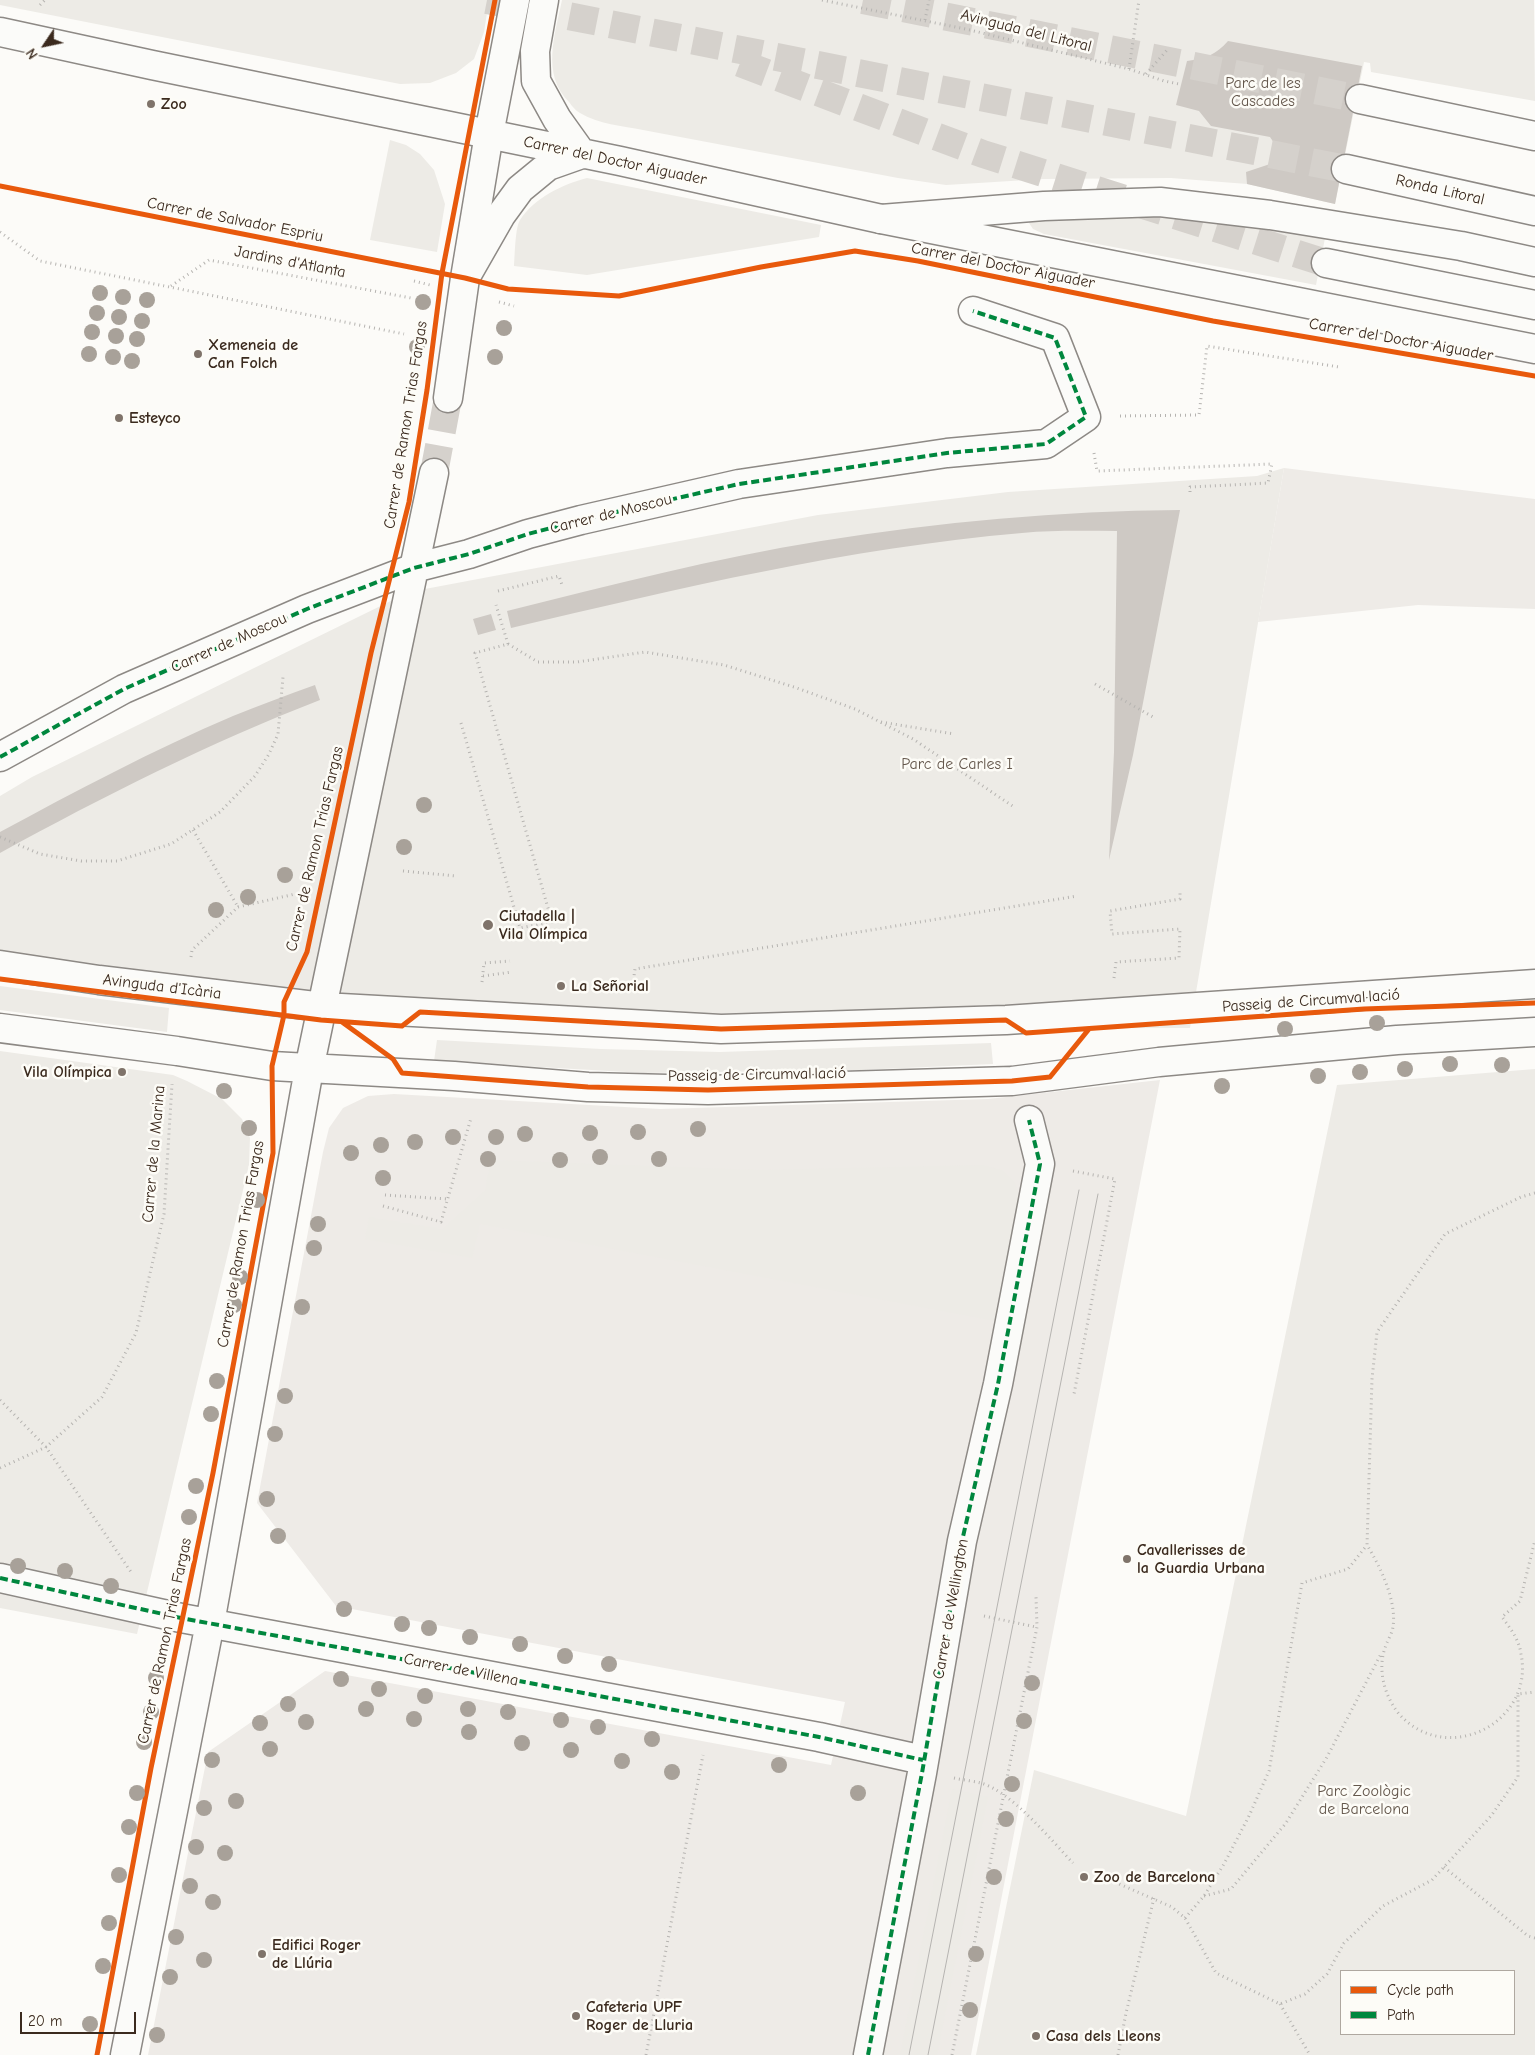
<!DOCTYPE html>
<html>
<head>
<meta charset="utf-8">
<style>
	body { margin:0 }
	#map { position:relative; width:1535px; height:2055px; overflow:hidden; background:#fcfbf8; font-family:"Comic Neue",sans-serif }
	canvas { display:block }
	.legend { position:absolute; left:1340px; top:1970px; width:175px; height:65px; box-sizing:border-box; background:#fdfcf7; border:1px solid #afa8a0; margin:0; padding:6px 9px; list-style:none; font-size:15px; color:#3b2a1e }
	.legend li { display:flex; align-items:center; gap:10px; height:25px }
	.legend b { width:25px; border:1px solid #afa8a0 }
	.north { position:absolute; left:20px; top:20px; width:50px; height:50px; -webkit-text-stroke:4px #fdfcf7; paint-order:stroke; rotate:236deg; font-size:14px; font-weight:700; line-height:20px; text-align:center; color:#3b2a1e }
	.north::after { content:''; display:block; margin:auto; width:18px; height:22px; background:#3b2a1e; clip-path:polygon(50% 0,100% 100%,50% 72%,0 100%) }
	.scale { position:absolute; left:20px; top:2012px; width:116px; height:22px; box-sizing:border-box; border:2px solid #3b2a1e; border-top:0; padding-left:6px; font-size:15px; line-height:18px; white-space:nowrap; color:#3b2a1e; -webkit-text-stroke:4px #fdfcf7; paint-order:stroke }
</style>
</head>
<body>
<div id="map">
<canvas width="1535" height="2055"></canvas>
<ul class="legend">
<li><b style="height:6px;background:#e8590c"></b>Cycle path</li>
<li><b style="height:6px;background:#00873e"></b>Path</li>
</ul>
<div class="north">N</div>
<div class="scale">20 m</div>
</div>
<script>
const ctx = document.querySelector('canvas').getContext('2d');
ctx.lineJoin = 'round';
function fill(path, color) { ctx.fillStyle = color; ctx.fill(path, 'evenodd'); }
function trace(path, color, width, dash) { ctx.strokeStyle = color; ctx.lineWidth = width; ctx.lineCap = dash ? 'butt' : 'round'; ctx.setLineDash(dash || []); ctx.stroke(path); }
function drawText(font, color, halo, rows, align = 'center') {
  ctx.font = font + ' "Comic Neue",sans-serif'; ctx.lineWidth = 5; ctx.setLineDash([]); ctx.textBaseline = 'middle'; ctx.strokeStyle = halo; ctx.fillStyle = color; for (const [text, x, y, turn = 0] of rows) {
    ctx.save(); ctx.translate(x, y); ctx.rotate((+turn || 0) * Math.PI / 180); ctx.textAlign = isNaN(turn) ? turn : align; if (halo) ctx.strokeText(text, 0, 0); ctx.fillText(text, 0, 0); ctx.restore();
  }
}
const built = new Path2D(`
	M 1284,468 L 1535,499 L 1535,609 L 1418,605 L 1258,622 Z
	M 1160,1080 L 971,2055 L 148,2055 L 208,1752 L 325,1671 L 831,1765 L 845,1702 L 336,1606 L 257,1503 L 323,1152 L 329,1128 L 343,1108 L 368,1096 L 394,1094 L 660,1109 L 988,1099 Z`);
const green = new Path2D(`
	M 0,0 L 489,0 L 484,32 L 474,59 L 456,73 L 430,83 L 400,84 L 0,5 Z
	M 562,0 L 1534,0 L 1535,101 L 1371,72 L 1370,63 L 1364,62 L 1335,204 L 1247,184 L 1171,178 L 1043,179 L 946,185 L 898,178 L 643,130 C 623,126 598,124 580,113 C 576,111 572,106 569,102 C 541,74 555,35 562,0 Z
	M 390,140 L 406,145 L 420,154 L 434,170 L 445,204 L 437,252 L 370,240 Z
	M 587,178 L 821,225 L 819,237 L 587,275 L 514,266 C 515,255 515,228 520,220 C 534,198 563,184 587,178 Z
	M 1103,213 L 1198,216 L 1249,223 L 1325,238 L 1316,285 L 1044,234 L 1033,229 L 1029,223 L 1034,217 Z
	M 1284,468 L 1190,1028 L 721,1029 L 0,965 L 0,796 L 32,777 L 409,592 L 818,515 L 1008,492 L 1257,476 Z
	M 0,986 L 169,1008 L 167,1032 L 0,1010 Z
	M 437,1040 L 601,1049 L 720,1052 L 991,1043 L 993,1064 L 860,1070 L 644,1073 L 434,1061 Z
	M 0,1051 L 173,1075 L 187,1081 L 222,1099 L 242,1119 L 250,1138 L 249,1165 L 137,1634 L 0,1608 Z
	M 1535,1069 L 1535,2055 L 976,2055 L 1034,1770 L 1186,1816 L 1337,1085 ZM 1514,1971 L 1514,2034 L 1341,2034 L 1341,1971 Z
	M 491,1160 L 760,1170 L 983,1165 L 1002,1170 L 1015,1183 L 1020,1204 L 995,1321 L 480,1224 L 472,1258 L 365,1239 L 369,1217 L 443,1229 L 485,1191 Z
	M 952,1789 L 988,1797 L 937,2055 L 900,2055 Z`);
const water = new Path2D(`
	M 1228,41 L 1362,66 L 1335,204 L 1247,184 L 1246,172 L 1285,159 L 1270,137 L 1211,126 L 1199,111 L 1176,105 L 1187,61 C 1205,59 1217,54 1228,41 Z
	M 1180,510 L 1133,755 L 1109,860 L 1114,752 L 1117,531 C 1086,531 1053,530 1022,533 C 848,548 681,588 511,628 L 507,611 C 611,585 715,558 821,541 C 940,522 1059,511 1180,510 Z
	M 491,614 L 496,630 L 478,635 L 473,619 Z
	M 315,685 L 320,700 C 209,743 104,796 0,853 L 0,832 C 76,791 153,750 233,716 C 260,705 287,695 315,685 Z`);
const minorTunnel = new Path2D(`
	M 434,473 L 448,398`);
const highwayTunnel = new Path2D(`
	M 487,0 L 1346,169
	M 863,0 L 1360,99
	M 740,63 L 983,154 L 1326,263`);
const path = new Path2D(`
	M 822,0 L 970,30 L 1129,69 L 1164,81 L 1179,84
	M 40,5 L 45,0
	M 925,20 L 929,0
	M 1129,69 L 1139,0
	M 1146,74 L 1167,50
	M 0,232 L 40,261 L 404,334
	M 414,281 L 430,285
	M 171,286 L 209,260 L 411,298
	M 499,302 L 514,306
	M 1120,416 L 1199,415 L 1207,346 L 1339,367
	M 1094,453 L 1097,471 L 1272,464 L 1268,483 L 1190,487 L 1190,495
	M 498,591 L 559,576 L 562,585
	M 508,644 L 538,662 L 577,662 L 645,652 L 724,665 L 794,687 L 855,709 L 913,739 L 1014,807
	M 881,722 L 954,734
	M 461,723 L 520,928 L 552,922 L 475,653 L 508,644 L 496,605
	M 193,830 L 238,907
	M 0,837 L 40,854 L 81,861 L 117,861 L 171,844 L 220,812 L 255,776 L 269,754 L 278,734 L 283,677
	M 403,871 L 456,876
	M 191,957 L 192,950 L 238,907 L 304,892
	M 483,976 L 512,972
	M 1114,978 L 1116,962 L 1179,958 L 1180,929 L 1112,934 L 1110,911 L 1180,899 L 1180,890
	M 482,982 L 484,963 L 510,961
	M 632,990 L 635,969 L 1077,896
	M 1073,1171 L 1115,1179 L 1074,1394
	M 1535,1193 L 1521,1197 L 1445,1234 L 1377,1332 L 1372,1379 L 1367,1545 C 1380,1566 1397,1601 1393,1627 C 1392,1634 1387,1641 1385,1648 C 1377,1670 1385,1698 1400,1715 C 1448,1767 1535,1722 1521,1654 C 1519,1639 1510,1628 1502,1617 L 1520,1601 L 1535,1540
	M 385,1195 L 447,1199
	M 383,1206 L 441,1222 L 471,1118
	M 0,1400 L 46,1447 L 131,1572
	M 0,1468 L 46,1447 L 102,1397 L 136,1333 L 164,1214 L 172,1084
	M 984,1616 L 1036,1627
	M 954,1778 C 963,1780 973,1781 981,1783 C 1012,1792 1051,1840 1073,1863
	M 1444,1867 L 1528,1936 L 1535,1938
	M 1101,1876 L 1172,1907 L 1185,1918 L 1216,1973 L 1280,2004 L 1305,1994 L 1327,1974 L 1344,1943 L 1383,1906 L 1432,1880 L 1491,1816 L 1518,1777 L 1518,1694 L 1535,1692
	M 1204,1896 L 1231,1889 L 1286,1823 L 1327,1757 L 1382,1652
	M 1185,1918 L 1204,1896 L 1224,1864 L 1249,1816 L 1269,1771 L 1302,1583 L 1348,1569 L 1367,1545
	M 1280,2004 L 1310,2055
	M 646,2055 L 703,1755
	M 952,2055 L 1037,1627 L 1036,1597
	M 1118,2055 L 1126,2013 L 1154,1898`);
const minor = new Path2D(`
	M 448,398 L 465,278 L 489,134
	M 0,757 L 124,689 L 307,609 L 414,568 L 469,554 L 528,534 L 581,520 L 739,484 L 947,453 L 1046,444 L 1086,417 L 1055,338 L 973,311
	M 0,965 L 99,980 L 323,1007 L 721,1029 L 1006,1020 L 1535,984
	M 0,1028 L 177,1051 L 272,1066 L 454,1076 L 588,1087 L 708,1090 L 1012,1081 L 1159,1062 L 1397,1040 L 1535,1032
	M 0,1578 L 181,1618 L 819,1737 L 923,1760
	M 125,2055 L 210,1623 L 309,1069 L 434,473
	M 868,2055 L 922,1773 L 962,1541 L 998,1384 L 1040,1164 L 1029,1120`);
const major = new Path2D(`
	M 544,0 L 535,51 L 536,81 L 557,119 L 582,154
	M 0,32 L 152,65 L 620,161 L 881,219 L 1535,349
	M 489,134 L 515,0
	M 465,278 L 501,215 L 520,189 L 548,166 L 582,154`);
const highway = new Path2D(`
	M 1360,99 L 1535,136
	M 1346,169 L 1535,211
	M 881,219 L 1044,206 L 1160,202 L 1270,215 L 1461,246 L 1535,262
	M 1326,263 L 1535,305`);
const tram = new Path2D(`
	M 909,2055 L 1079,1190
	M 928,2055 L 1098,1194`);
const pathBridge = new Path2D(`
	M 1095,684 L 1153,717`);
const quiet = new Path2D(`
	M 0,757 L 124,689 L 307,609 L 414,568 L 469,554 L 528,534 L 581,520 L 739,484 L 947,453 L 1046,444 L 1086,417 L 1055,338 L 973,311
	M 0,1578 L 181,1618 L 819,1737 L 923,1760
	M 868,2055 L 922,1773 L 962,1541 L 998,1384 L 1040,1164 L 1029,1120`);
const cycleway = new Path2D(`
	M 0,186 L 465,278 L 508,289 L 619,296 L 761,267 L 855,251 L 918,261 L 1213,321 L 1535,376
	M 0,979 L 321,1020 L 402,1026 L 420,1012 L 721,1029 L 1006,1020 L 1026,1033 L 1364,1009 L 1535,1003
	M 342,1022 L 393,1059 L 402,1073 L 588,1087 L 708,1090 L 1012,1081 L 1050,1077 L 1089,1029
	M 97,2055 L 151,1768 L 213,1473 L 273,1153 L 272,1066 L 284,1015 L 284,1002 L 307,952 L 371,653 L 409,502 L 427,390 L 442,273 L 495,0`);
const trees = [
	[100,293],
	[123,297],
	[147,300],
	[423,302],
	[97,313],
	[119,317],
	[142,321],
	[504,328],
	[92,332],
	[116,336],
	[137,339],
	[417,347],
	[89,354],
	[113,357],
	[495,357],
	[132,361],
	[424,805],
	[404,847],
	[285,875],
	[248,897],
	[216,910],
	[1377,1023],
	[1285,1029],
	[1450,1064],
	[1502,1065],
	[1405,1069],
	[1360,1072],
	[1318,1076],
	[1222,1086],
	[224,1091],
	[249,1128],
	[698,1129],
	[638,1132],
	[590,1133],
	[525,1134],
	[453,1137],
	[496,1137],
	[415,1142],
	[381,1145],
	[351,1153],
	[600,1157],
	[488,1159],
	[659,1159],
	[560,1160],
	[383,1178],
	[257,1200],
	[318,1224],
	[314,1248],
	[240,1277],
	[234,1305],
	[302,1307],
	[217,1381],
	[285,1396],
	[211,1414],
	[275,1434],
	[196,1486],
	[267,1499],
	[189,1517],
	[278,1536],
	[18,1566],
	[65,1571],
	[111,1586],
	[344,1609],
	[402,1624],
	[429,1628],
	[470,1637],
	[520,1644],
	[565,1656],
	[609,1664],
	[156,1678],
	[341,1679],
	[1032,1683],
	[379,1689],
	[425,1696],
	[288,1704],
	[366,1709],
	[468,1709],
	[151,1712],
	[508,1712],
	[414,1719],
	[561,1720],
	[1024,1721],
	[306,1722],
	[260,1723],
	[598,1727],
	[469,1732],
	[652,1739],
	[144,1742],
	[522,1743],
	[270,1749],
	[571,1750],
	[212,1760],
	[622,1761],
	[779,1765],
	[672,1772],
	[1012,1784],
	[137,1793],
	[858,1793],
	[236,1801],
	[204,1808],
	[1006,1819],
	[129,1827],
	[196,1847],
	[225,1853],
	[119,1875],
	[994,1877],
	[190,1886],
	[213,1902],
	[109,1923],
	[176,1937],
	[976,1954],
	[204,1960],
	[103,1966],
	[170,1977],
	[970,2010],
	[90,2024],
	[157,2035]
];
const markers = [
	[151,104,5,"#7f736a"],
	[198,354,5,"#7f736a"],
	[119,418,5,"#7f736a"],
	[488,925,6,"#7f736a"],
	[561,986,5,"#7f736a"],
	[122,1072,5,"#7f736a"],
	[1127,1559,5,"#7f736a"],
	[1084,1877,5,"#7f736a"],
	[262,1954,5,"#7f736a"],
	[576,2016,5,"#7f736a"],
	[1036,2036,5,"#7f736a"]
];
const streetNames = [
	["Avinguda del Litoral",1026,31,14],
	["Carrer del Doctor Aiguader",615,161,12],
	["Ronda Litoral",1440,190,13],
	["Carrer de Salvador Espriu",235,220,11],
	["Jardins d'Atlanta",290,262,11],
	["Carrer del Doctor Aiguader",1003,266,11],
	["Carrer del Doctor Aiguader",1401,340,10],
	["Carrer de Ramon Trias Fargas",406,425,-81],
	["Carrer de Moscou",611,514,-14],
	["Carrer de Moscou",229,643,-24],
	["Carrer de Ramon Trias Fargas",315,849,-77],
	["Avinguda d'Icària",162,987,7],
	["Passeig de Circumval·lació",1311,1001,-4],
	["Passeig de Circumval·lació",757,1075,-1],
	["Carrer de la Marina",154,1154,-85],
	["Carrer de Ramon Trias Fargas",241,1244,-80],
	["Carrer de Wellington",951,1609,-80],
	["Carrer de Ramon Trias Fargas",165,1641,-78],
	["Carrer de Villena",461,1670,11]
];
const parkNames = [
	["Parc de les",1263,83],
	["Cascades",1263,101],
	["Parc de Carles I",957,764],
	["Parc Zoològic",1364,1791],
	["de Barcelona",1364,1809]
];
const poiNames = [
	["Zoo",161,104],
	["Xemeneia de",208,345],
	["Can Folch",208,363],
	["Esteyco",129,418],
	["Ciutadella |",499,916],
	["Vila Olímpica",499,934],
	["La Señorial",571,986],
	["Vila Olímpica",112,1072,"right"],
	["Cavallerisses de",1137,1550],
	["la Guardia Urbana",1137,1568],
	["Zoo de Barcelona",1094,1877],
	["Edifici Roger",272,1945],
	["de Llúria",272,1963],
	["Cafeteria UPF",586,2007],
	["Roger de Lluria",586,2025],
	["Casa dels Lleons",1046,2036]
];
fill(built, '#eeebe7');
fill(green, '#edebe6');
fill(water, '#cec9c4');
trace(minorTunnel, '#d5d1cc', 28, [28, 14]);
trace(highwayTunnel, '#d5d1cc', 28, [28, 14]);
trace(minor, '#8d8985', 31);
trace(major, '#8d8985', 31);
trace(highway, '#8d8985', 31);
trace(path, '#b6b4b1', 3, [1, 4]);
trace(minor, '#fbfbf9', 28);
trace(major, '#fbfbf9', 28);
trace(highway, '#fbfbf9', 28);
trace(tram, '#b6b4b1', 1);
trace(pathBridge, '#b6b4b1', 3, [1, 4]);
trace(quiet, '#00873e', 4, [8, 4]);
trace(cycleway, '#e8590c', 5);
ctx.fillStyle = '#a8a199';
for (const [x, y] of trees) { ctx.beginPath(); ctx.arc(x, y, 8, 0, 2 * Math.PI); ctx.fill(); }
for (const [x, y, r, color] of markers) { const dot = new Path2D(); dot.arc(x, y, r, 0, 2 * Math.PI); ctx.fillStyle = color; ctx.fill(dot); trace(dot, '#fdfcf7', 2); }
drawText('16px', '#3b2a1e', '#fdfcf7', streetNames);
drawText('16px', '#64574c', '#fdfcf7', parkNames);
drawText('bold 16px', '#3b2a1e', '#fdfcf7', poiNames, 'left');
</script>
</body>
</html>
